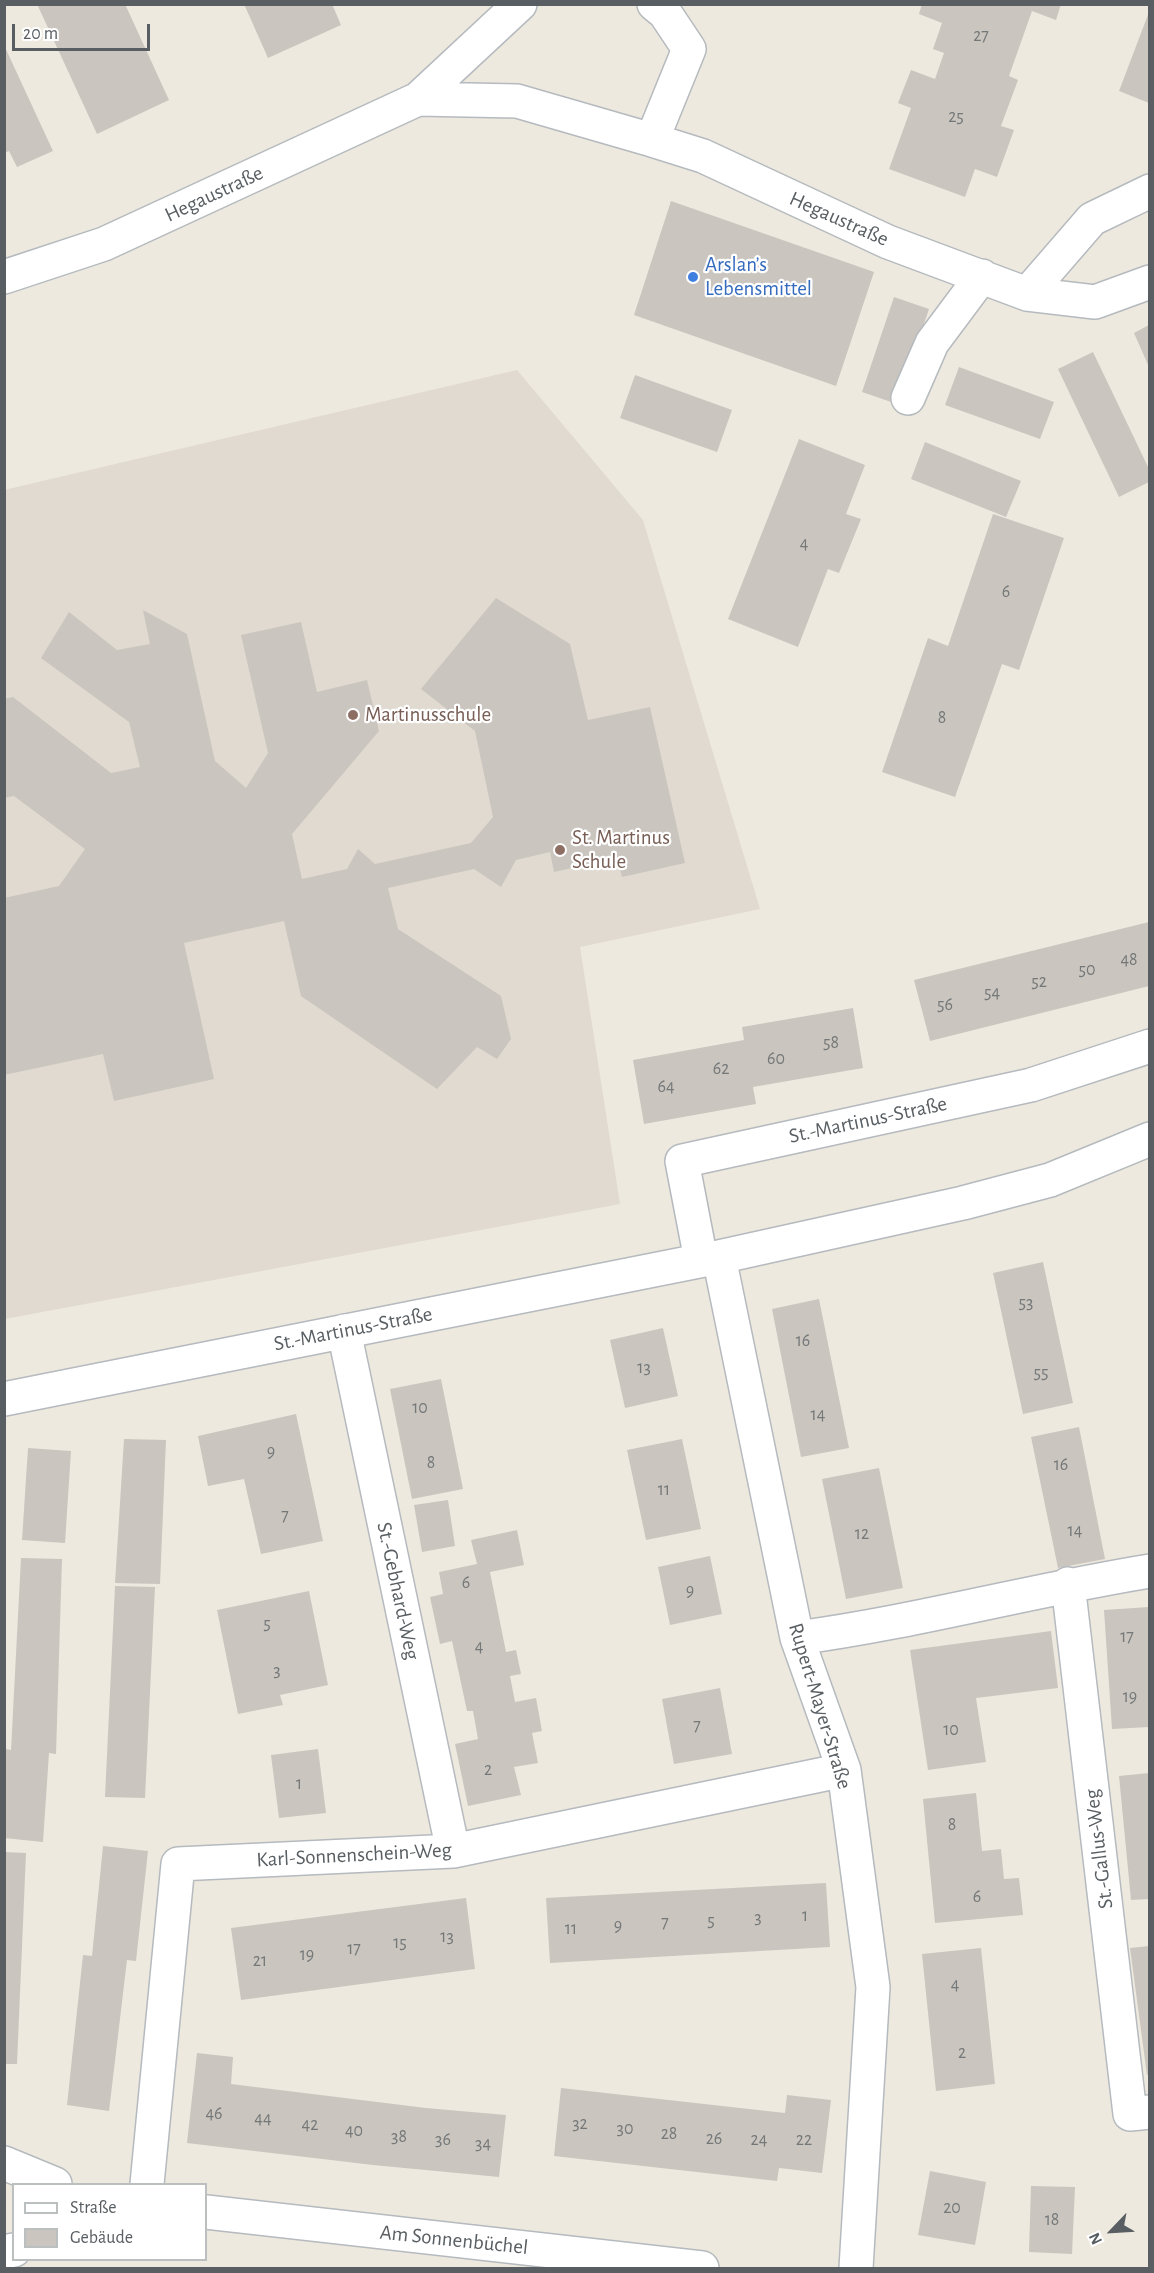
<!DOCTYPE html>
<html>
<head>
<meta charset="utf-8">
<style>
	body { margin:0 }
	#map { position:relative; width:1154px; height:2273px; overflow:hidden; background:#eee9df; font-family:"Alegreya Sans",sans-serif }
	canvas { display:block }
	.frame { position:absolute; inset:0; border:6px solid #585e62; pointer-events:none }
	.legend { position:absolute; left:12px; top:2183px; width:195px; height:78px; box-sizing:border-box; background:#fff; border:2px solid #bcbfc0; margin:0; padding:8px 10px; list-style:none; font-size:18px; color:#585e62 }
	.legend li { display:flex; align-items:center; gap:12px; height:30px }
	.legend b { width:30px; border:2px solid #bcbfc0 }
	.north { position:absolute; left:1082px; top:2201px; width:60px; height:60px; -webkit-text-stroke:4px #fff; paint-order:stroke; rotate:245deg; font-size:16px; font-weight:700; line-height:24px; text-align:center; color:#585e62 }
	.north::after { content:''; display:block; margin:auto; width:21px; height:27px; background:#585e62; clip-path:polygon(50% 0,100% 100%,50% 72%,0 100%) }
	.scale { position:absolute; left:12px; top:24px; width:138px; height:27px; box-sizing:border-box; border:3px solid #585e62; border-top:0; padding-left:8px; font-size:18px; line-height:21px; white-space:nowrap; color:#585e62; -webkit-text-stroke:4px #fff; paint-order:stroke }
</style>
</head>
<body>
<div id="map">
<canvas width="1154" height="2273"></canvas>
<div class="frame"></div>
<ul class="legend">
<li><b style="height:8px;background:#fff"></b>Straße</li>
<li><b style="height:16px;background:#cac5be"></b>Gebäude</li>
</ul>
<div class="north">N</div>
<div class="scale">20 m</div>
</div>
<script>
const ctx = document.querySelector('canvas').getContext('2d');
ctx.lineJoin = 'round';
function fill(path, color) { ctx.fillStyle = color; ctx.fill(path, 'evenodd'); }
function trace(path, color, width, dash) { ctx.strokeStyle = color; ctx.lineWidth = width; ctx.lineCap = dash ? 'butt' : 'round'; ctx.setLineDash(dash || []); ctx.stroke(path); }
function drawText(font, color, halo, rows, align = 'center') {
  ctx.font = font + ' "Alegreya Sans",sans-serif'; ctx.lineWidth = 4.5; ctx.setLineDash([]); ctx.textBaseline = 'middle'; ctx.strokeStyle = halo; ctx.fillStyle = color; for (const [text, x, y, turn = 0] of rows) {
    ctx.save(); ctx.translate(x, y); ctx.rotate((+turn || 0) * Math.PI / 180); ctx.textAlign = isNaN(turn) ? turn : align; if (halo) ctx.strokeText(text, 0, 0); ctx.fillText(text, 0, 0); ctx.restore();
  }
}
const education = new Path2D(`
	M 517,370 L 643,520 L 760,909 L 580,947 L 620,1204 L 5,1319 L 4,490 Z`);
const building = new Path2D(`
	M 37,4 L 125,4 L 169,100 L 97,134 Z
	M 244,4 L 332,4 L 341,25 L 268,58 Z
	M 922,4 L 1061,4 L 1056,20 L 1032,11 L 1009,76 L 1018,80 L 1001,126 L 1014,130 L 997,177 L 975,169 L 965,197 L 889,169 L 911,108 L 898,103 L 911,70 L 935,79 L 944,53 L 933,49 L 942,23 L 919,14 Z
	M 1149,12 L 1149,103 L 1119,91 Z
	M 4,45 L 53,151 L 17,167 L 9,151 L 4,153 Z
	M 671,201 L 874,272 L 836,386 L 634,315 Z
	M 894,297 L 929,309 L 897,404 L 862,392 Z
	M 1149,325 L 1149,367 L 1134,333 Z
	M 1093,352 L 1149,469 L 1149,482 L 1119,497 L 1058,369 Z
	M 959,367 L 1054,402 L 1040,439 L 945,405 Z
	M 635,375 L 732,410 L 717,452 L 620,418 Z
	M 799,439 L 865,465 L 846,514 L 861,519 L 839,573 L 828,569 L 798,647 L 728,619 Z
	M 925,442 L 1021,481 L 1006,517 L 911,479 Z
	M 993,514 L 1064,538 L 1019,670 L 1002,664 L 955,797 L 882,772 L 928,638 L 948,646 Z
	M 496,598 L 570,644 L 588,720 L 650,707 L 685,863 L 622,877 L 617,858 L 554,872 L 550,852 L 516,860 L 501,887 L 474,869 L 388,888 L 398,929 L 501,996 L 511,1039 L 497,1059 L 477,1047 L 437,1089 L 301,996 L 284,921 L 184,943 L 214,1079 L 114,1101 L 103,1054 L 4,1075 L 4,898 L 59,886 L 85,849 L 14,796 L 4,798 L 4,699 L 13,697 L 111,773 L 140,767 L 129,722 L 41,658 L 69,612 L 117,650 L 150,644 L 143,610 L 187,634 L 215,761 L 246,788 L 268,753 L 241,635 L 301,622 L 317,692 L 367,680 L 379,731 L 292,834 L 302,879 L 347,869 L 358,849 L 375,864 L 471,843 L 493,817 L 475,731 L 421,689 Z
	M 1149,922 L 1149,986 L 930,1041 L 914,980 Z
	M 853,1008 L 863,1068 L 753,1087 L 756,1104 L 644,1124 L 633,1060 L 744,1040 L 742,1027 Z
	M 1043,1262 L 1073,1403 L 1023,1414 L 993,1273 Z
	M 819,1299 L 849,1448 L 801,1457 L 772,1309 Z
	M 663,1328 L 678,1396 L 625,1408 L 610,1340 Z
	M 441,1379 L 463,1489 L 412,1499 L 390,1389 Z
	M 296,1414 L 323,1541 L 261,1554 L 244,1479 L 208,1486 L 198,1436 Z
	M 1079,1427 L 1105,1559 L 1058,1568 L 1031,1437 Z
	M 124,1439 L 166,1440 L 160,1584 L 115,1583 Z
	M 682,1439 L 701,1529 L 646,1540 L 627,1450 Z
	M 28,1448 L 71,1451 L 65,1543 L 22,1540 Z
	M 879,1468 L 903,1588 L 846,1599 L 822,1479 Z
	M 448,1500 L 455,1546 L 422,1552 L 414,1505 Z
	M 517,1530 L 524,1565 L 490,1572 L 506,1652 L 516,1650 L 521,1674 L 510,1676 L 515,1702 L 536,1698 L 542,1731 L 532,1733 L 538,1763 L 514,1767 L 521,1795 L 468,1806 L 455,1744 L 478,1739 L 473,1711 L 467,1711 L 452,1641 L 440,1644 L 430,1597 L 443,1594 L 439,1572 L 477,1564 L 471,1540 Z
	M 710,1556 L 722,1614 L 670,1625 L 658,1567 Z
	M 21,1558 L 62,1559 L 56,1754 L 49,1753 L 43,1842 L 4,1838 L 6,1749 L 11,1750 Z
	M 115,1586 L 155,1587 L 145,1798 L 105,1797 Z
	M 309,1591 L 328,1685 L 280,1695 L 283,1705 L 238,1714 L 217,1610 Z
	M 1149,1607 L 1149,1727 L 1112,1729 L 1104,1610 Z
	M 1051,1631 L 1058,1688 L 976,1698 L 986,1762 L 928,1770 L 910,1650 Z
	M 720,1688 L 732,1754 L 674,1764 L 662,1699 Z
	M 318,1749 L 326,1813 L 279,1818 L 271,1755 Z
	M 1149,1773 L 1149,1899 L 1131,1900 L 1119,1776 Z
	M 976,1793 L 982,1851 L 1001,1849 L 1004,1879 L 1019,1878 L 1023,1915 L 935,1923 L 923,1799 Z
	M 103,1846 L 148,1851 L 136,1961 L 127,1960 L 109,2111 L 67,2105 L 83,1955 L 92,1956 Z
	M 4,1852 L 26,1853 L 17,2064 L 4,2064 Z
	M 826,1883 L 830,1947 L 550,1963 L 546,1898 Z
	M 466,1898 L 475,1969 L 241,2000 L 231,1928 Z
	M 1149,1946 L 1149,2074 L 1147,2075 L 1130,1948 Z
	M 981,1948 L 995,2084 L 936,2091 L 922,1954 Z
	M 197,2053 L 233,2057 L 231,2084 L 426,2108 L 506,2115 L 499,2177 L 373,2165 L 187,2143 Z
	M 561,2088 L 785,2113 L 787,2095 L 831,2100 L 822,2173 L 779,2168 L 777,2181 L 554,2156 Z
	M 930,2171 L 986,2182 L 975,2245 L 918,2235 Z
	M 1031,2186 L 1075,2187 L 1072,2254 L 1029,2252 Z`);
const minor = new Path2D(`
	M 418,99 L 517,101 L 652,140 L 703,156 L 888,242 L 1027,294 L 1095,302 L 1150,282
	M 652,140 L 689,49 L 665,13 L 654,4
	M 4,277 L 104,244 L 418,99 L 520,4
	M 1027,294 L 1092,219 L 1150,191
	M 908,398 L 932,343 L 982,276
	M 719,1257 L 797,1638 L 844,1770 L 873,1987 L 856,2268
	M 701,1260 L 682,1161 L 1031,1085 L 1150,1046
	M 344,1331 L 453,1851
	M 4,1399 L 719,1257 L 963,1203 L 1050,1180 L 1150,1139
	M 1068,1584 L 1130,2114 L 1150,2112
	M 797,1638 C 916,1622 1032,1590 1150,1571
	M 4,2163 L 55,2184
	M 147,2184 L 178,1864 L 453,1851 L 844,1770
	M 206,2212 L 702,2268
	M 4,2252 L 14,2250`);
const markers = [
	[693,277,6,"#3f7fe0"],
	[353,715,6,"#8d6e63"],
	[560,850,6,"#8d6e63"]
];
const numberNames = [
	["27",981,36],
	["25",956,117],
	["4",804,544],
	["6",1006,592],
	["8",942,718],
	["48",1129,960],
	["50",1087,970],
	["52",1039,982],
	["54",992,993],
	["56",945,1005],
	["58",831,1043],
	["60",776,1059],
	["62",721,1069],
	["64",666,1087],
	["53",1026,1303],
	["16",803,1341],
	["13",644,1368],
	["55",1041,1373],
	["10",420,1408],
	["14",818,1415],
	["9",271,1452],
	["8",431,1463],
	["16",1061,1465],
	["11",664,1490],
	["7",285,1516],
	["14",1075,1531],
	["12",862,1534],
	["6",466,1583],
	["9",690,1591],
	["5",267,1624],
	["17",1127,1637],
	["4",479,1647],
	["3",277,1671],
	["19",1130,1697],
	["7",697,1726],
	["10",951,1730],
	["2",488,1770],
	["1",299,1784],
	["8",952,1825],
	["6",977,1897],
	["1",805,1916],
	["3",758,1918],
	["5",711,1921],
	["7",665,1923],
	["9",618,1926],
	["11",571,1929],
	["13",447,1937],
	["15",400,1943],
	["17",354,1949],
	["19",307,1955],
	["21",260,1961],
	["4",955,1985],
	["2",962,2053],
	["46",214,2114],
	["44",263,2119],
	["32",580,2124],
	["42",310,2125],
	["30",625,2129],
	["40",354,2131],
	["28",669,2134],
	["38",399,2137],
	["26",714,2139],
	["36",443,2140],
	["24",759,2140],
	["22",804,2140],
	["34",483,2144],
	["20",952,2208],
	["18",1052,2220]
];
const streetNames = [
	["Hegaustraße",214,194,-25],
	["Hegaustraße",839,219,24],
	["St.-Martinus-Straße",868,1120,-12],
	["St.-Martinus-Straße",353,1329,-11],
	["St.-Gebhard-Weg",398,1591,78],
	["Rupert-Mayer-Straße",820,1706,73],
	["St.-Gallus-Weg",1099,1849,-97],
	["Karl-Sonnenschein-Weg",354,1855,-3],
	["Am Sonnenbüchel",454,2240,6]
];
const shopNames = [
	["Arslan’s",705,265],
	["Lebensmittel",705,289]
];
const educationNames = [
	["Martinusschule",365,715],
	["St. Martinus",572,838],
	["Schule",572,862]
];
fill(education, '#e0dad0');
fill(building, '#cac5be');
trace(minor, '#b5babe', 36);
trace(minor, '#fff', 33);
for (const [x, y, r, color] of markers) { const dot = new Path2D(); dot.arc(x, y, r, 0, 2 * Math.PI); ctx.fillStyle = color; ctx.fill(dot); trace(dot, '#fff', 2); }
drawText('18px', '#747879', null, numberNames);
drawText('21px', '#585e62', '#fff', streetNames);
drawText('21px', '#366cbe', '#fff', shopNames, 'left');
drawText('21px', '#785e54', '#fff', educationNames, 'left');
</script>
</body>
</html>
